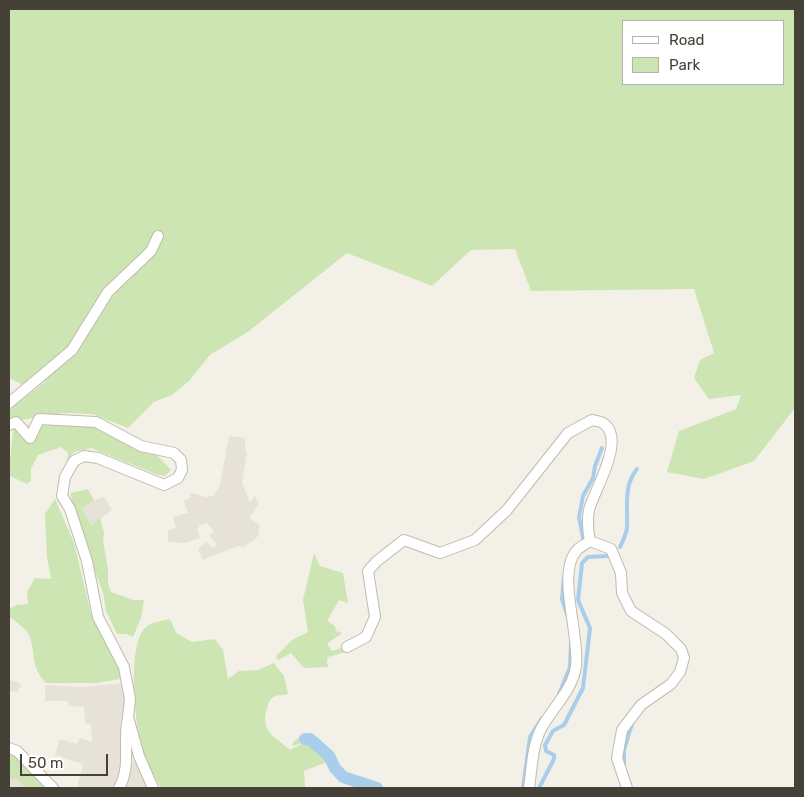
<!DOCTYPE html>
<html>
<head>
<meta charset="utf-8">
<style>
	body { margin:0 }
	#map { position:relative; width:804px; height:797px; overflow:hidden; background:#f3f0e8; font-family:Rubik,sans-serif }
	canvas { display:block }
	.frame { position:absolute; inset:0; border:10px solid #464137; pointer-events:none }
	.legend { position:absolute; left:622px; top:20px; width:162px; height:65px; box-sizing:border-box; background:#fff; border:1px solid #b5b3af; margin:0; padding:6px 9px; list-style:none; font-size:15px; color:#464137 }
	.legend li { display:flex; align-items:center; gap:10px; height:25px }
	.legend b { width:25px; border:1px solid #b5b3af }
	.scale { position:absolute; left:20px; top:754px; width:88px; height:22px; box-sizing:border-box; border:2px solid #464137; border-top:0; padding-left:6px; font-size:15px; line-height:18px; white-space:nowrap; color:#464137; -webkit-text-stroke:4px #fff; paint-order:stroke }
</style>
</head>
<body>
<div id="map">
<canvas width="804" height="797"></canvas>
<div class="frame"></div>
<ul class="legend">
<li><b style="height:6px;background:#fff"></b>Road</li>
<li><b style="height:14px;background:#cde5b3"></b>Park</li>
</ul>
<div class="scale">50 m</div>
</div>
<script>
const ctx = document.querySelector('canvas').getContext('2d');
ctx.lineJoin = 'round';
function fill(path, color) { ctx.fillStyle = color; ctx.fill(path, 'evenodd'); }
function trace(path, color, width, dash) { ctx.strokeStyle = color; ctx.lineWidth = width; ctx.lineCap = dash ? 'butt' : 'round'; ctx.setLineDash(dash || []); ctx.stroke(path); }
const residential = new Path2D(`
	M 229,436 L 245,438 L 245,450 L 247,452 L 242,483 L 250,502 L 255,496 L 259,503 L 249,518 L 260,525 L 258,531 L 260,534 L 253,541 L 243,547 L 237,546 L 203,560 L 198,549 L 207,542 L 212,548 L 217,545 L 209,535 L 214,531 L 207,523 L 200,525 L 197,530 L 200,538 L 185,543 L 168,542 L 168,530 L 176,528 L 173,517 L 188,513 L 184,501 L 191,497 L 190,495 L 194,493 L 205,497 L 213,496 L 220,485 Z
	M 104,497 L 112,510 L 91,525 L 82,509 L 94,500 Z
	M 9,680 L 18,682 L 21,686 L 17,692 L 9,691 Z
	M 122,683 L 127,691 L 121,724 L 123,757 L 116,788 L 77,788 L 83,764 L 55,755 L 60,739 L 77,744 L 80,738 L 92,742 L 91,724 L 85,723 L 84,707 L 69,706 L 68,701 L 45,701 L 45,685 L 82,687 Z
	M 135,757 L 152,788 L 123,788 Z
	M 9,776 L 16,778 L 25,788 L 9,788 Z`);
const green = new Path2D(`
	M 9,9 L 795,9 L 795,408 L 754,461 L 704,479 L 667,472 L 679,431 L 736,409 L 741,395 L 709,399 L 694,378 L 700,360 L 714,353 L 694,289 L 531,291 L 515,249 L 471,250 L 432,286 L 347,253 L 249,331 L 210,355 L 189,381 L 172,395 L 154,402 L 128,428 L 92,414 L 63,413 L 9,422 L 9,409 L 46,381 L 23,385 L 9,378 ZM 623,21 L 783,21 L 783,84 L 623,84 Z
	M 40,421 L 95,425 L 129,444 L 158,456 L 171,470 L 165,476 L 158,475 L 91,448 L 74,452 L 67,461 L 68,453 L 61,447 L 38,455 L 31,469 L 31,481 L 27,484 L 10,476 L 9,471 L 13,430 Z
	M 88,489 L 94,500 L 82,509 L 91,525 L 100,518 L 104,533 L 103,541 L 108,569 L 108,583 L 111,592 L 133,600 L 144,600 L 141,618 L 133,637 L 127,634 L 117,634 L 106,611 L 103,592 L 84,542 L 70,493 Z
	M 55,499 L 74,543 L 91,614 L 103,633 L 120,669 L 121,679 L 96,683 L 46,683 C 29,665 37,654 29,635 C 26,628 14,621 9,616 L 9,609 L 16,605 L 28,604 L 27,592 L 35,578 L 51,579 L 47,557 L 45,514 Z
	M 314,553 L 320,566 L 343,573 L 348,603 L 339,600 L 327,621 L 335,626 L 336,631 L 342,633 L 327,644 L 332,651 L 347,646 L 352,650 L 328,657 L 327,661 L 328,667 L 304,668 L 291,653 L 278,660 L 276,656 L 292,640 L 308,632 L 303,600 Z
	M 170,619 L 176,633 L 192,642 L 215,639 L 223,650 L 228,679 L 239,671 L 258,670 L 274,663 L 284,676 L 288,694 C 283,696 278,694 273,697 C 269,700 269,703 267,708 C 260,731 273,735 290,750 L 308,741 L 292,746 L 294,741 L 305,734 L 317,737 L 335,753 L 339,768 L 364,782 L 370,779 L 375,783 L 373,788 C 355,788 337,778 327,762 L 304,771 L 305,788 L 161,788 C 156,778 149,768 145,757 C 135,734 126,646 145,628 C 151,622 162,621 170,619 Z
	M 9,751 L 18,754 L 48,788 L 25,788 L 16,778 L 12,780 L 9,776 Z`);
const stream = new Path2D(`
	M 584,543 L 579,517 L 583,496 L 593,478 L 595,466 L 602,448
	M 620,547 C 623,541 626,535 627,528 C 628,507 623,486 637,469
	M 564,577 L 562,599 L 568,617
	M 559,694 L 570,667 L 571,643
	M 624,766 L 624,750 L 632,724
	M 523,788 L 530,737 L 542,718
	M 539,788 L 554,759 L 554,755 L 546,751 L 545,745 L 553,731 L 564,725 L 583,688 L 590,628 L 578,600 L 582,563 L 588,557 L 609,556`);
const canal = new Path2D(`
	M 305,739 L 310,739 L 329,756 L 335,768 L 343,777 L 377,788`);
const street = new Path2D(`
	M 9,403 L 72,350 L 108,292 L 151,251 L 158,236
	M 9,425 L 16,422 L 30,438 L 39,419 L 96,422 L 141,446 L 174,453 L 181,460 L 182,470 L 178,478 L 164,485 L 98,458 L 84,456 L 74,461 L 65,477 L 62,496 L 70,509 L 87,561 L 98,617 L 124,667 L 130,699 L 128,717 L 139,756 L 153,788
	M 347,647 L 366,637 L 375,617 L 368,571 L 377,561 L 404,540 L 440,553 L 475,540 L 507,510 L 568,433 L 592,420 C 595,421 600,421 603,423 C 627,439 594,490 589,510 C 587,521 588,531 590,541
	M 9,748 L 17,751 L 53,788
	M 119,788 C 132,765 122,742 128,718
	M 529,788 C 532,768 532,747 541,729 C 552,708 573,690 576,666 C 580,634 556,573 577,550 C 580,547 586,544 590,541 L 611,549 L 621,573 L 622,593 L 631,611 L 666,634 L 681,649 L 684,658 L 680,672 L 671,684 L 641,705 L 622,730 L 617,758 L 627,788`);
fill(residential, '#e7e2d7');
fill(green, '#cde5b3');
trace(stream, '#a8ceec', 4);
trace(canal, '#a8ceec', 12);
trace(street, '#c1bbae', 12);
trace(street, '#fff', 10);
</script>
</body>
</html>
